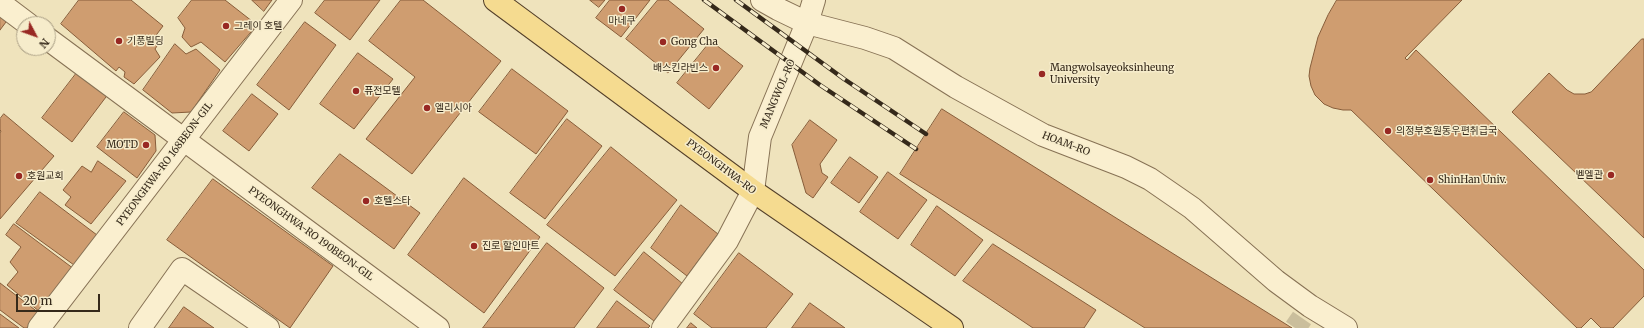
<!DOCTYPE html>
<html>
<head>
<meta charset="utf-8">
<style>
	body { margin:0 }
	#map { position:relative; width:1644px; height:328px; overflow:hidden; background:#efe3bc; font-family:Merriweather,serif }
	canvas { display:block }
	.north { position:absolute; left:16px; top:16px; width:40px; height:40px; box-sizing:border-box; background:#f6eccb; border:1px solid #a99e84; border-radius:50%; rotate:131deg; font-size:11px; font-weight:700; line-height:16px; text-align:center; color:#35291a }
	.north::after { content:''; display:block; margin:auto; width:14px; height:18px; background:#982823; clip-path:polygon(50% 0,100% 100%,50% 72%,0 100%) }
	.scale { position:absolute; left:16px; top:294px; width:84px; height:18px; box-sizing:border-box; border:2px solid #35291a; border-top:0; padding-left:5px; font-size:12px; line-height:14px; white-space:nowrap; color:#35291a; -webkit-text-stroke:3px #f6eccb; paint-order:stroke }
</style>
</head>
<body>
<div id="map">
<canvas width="1644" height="328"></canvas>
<div class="north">N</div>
<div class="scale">20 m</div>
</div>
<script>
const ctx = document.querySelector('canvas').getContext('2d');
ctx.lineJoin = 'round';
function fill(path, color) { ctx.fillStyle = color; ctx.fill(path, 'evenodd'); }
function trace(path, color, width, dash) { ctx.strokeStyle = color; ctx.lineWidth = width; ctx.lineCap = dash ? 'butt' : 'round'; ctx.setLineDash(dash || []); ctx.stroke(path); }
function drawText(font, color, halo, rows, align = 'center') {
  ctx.font = font + ' Merriweather,"Noto Sans KR",serif'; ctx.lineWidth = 3; ctx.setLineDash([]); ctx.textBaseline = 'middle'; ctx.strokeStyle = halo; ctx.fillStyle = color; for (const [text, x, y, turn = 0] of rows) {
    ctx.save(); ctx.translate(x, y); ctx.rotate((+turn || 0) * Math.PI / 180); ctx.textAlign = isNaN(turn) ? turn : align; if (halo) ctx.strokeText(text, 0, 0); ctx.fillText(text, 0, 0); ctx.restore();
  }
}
const building = new Path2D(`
	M 79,0 L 131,0 L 163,26 L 154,38 L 159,43 L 155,49 L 160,57 L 134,84 L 124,77 L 125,72 L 119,67 L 116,71 L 61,24 Z
	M 192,0 L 225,0 L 257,25 L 225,62 L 201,42 L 191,47 L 182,37 L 185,28 L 178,18 Z
	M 252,0 L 272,0 L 264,11 Z
	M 325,0 L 380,0 L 350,40 L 315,13 Z
	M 401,0 L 423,0 L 501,61 L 412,174 L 366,139 L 415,77 L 369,41 Z
	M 590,0 L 605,0 L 599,7 Z
	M 610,0 L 650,0 L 621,37 L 596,18 Z
	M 658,0 L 668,0 L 704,29 L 668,73 L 626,39 Z
	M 1337,0 L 1462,0 L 1405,58 L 1407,60 L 1416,50 L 1644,270 L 1644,296 L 1613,328 L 1601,328 L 1591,318 L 1581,328 L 1577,328 L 1351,110 L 1343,110 L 1333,108 L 1324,104 L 1315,95 L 1311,86 L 1309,76 L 1310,68 L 1318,37 L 1328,15 Z
	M 0,12 L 9,18 L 0,30 Z
	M 305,22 L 336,45 L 289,110 L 257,85 Z
	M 1642,39 L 1644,39 L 1644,238 L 1512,112 L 1549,73 L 1567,90 L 1574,94 L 1585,94 L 1591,92 Z
	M 711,41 L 743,66 L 709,109 L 677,83 Z
	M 175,44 L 186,54 L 196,49 L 220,70 L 191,112 L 172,113 L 143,90 Z
	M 358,53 L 393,79 L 354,129 L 320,104 Z
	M 512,69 L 568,111 L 536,154 L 479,112 Z
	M 79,70 L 109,93 L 72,142 L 42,118 Z
	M 252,94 L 278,114 L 249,151 L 223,131 Z
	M 942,109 L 1001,146 L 1292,328 L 1145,328 L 900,174 Z
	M 124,112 L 155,135 L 156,151 L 137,178 L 97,147 Z
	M 4,114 L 54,156 L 0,219 L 0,133 L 1,131 L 0,130 L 0,119 Z
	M 567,119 L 602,146 L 545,219 L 510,193 Z
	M 810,120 L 837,140 L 820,164 L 822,173 L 828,177 L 813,198 L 806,193 L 792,145 Z
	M 611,147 L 677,200 L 615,276 L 547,225 Z
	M 340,154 L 420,213 L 394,249 L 312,188 Z
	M 850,157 L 878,177 L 859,203 L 831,183 Z
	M 98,161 L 126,181 L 91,224 L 65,205 L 71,197 L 63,190 L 82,166 L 91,172 Z
	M 888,172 L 927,200 L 898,239 L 860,212 Z
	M 464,178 L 540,237 L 484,313 L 408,255 Z
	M 213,179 L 333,266 L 290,328 L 167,240 Z
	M 40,192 L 97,235 L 74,265 L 16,223 Z
	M 681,205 L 718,234 L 687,276 L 651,248 Z
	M 937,206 L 983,240 L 955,276 L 911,245 Z
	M 14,224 L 74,269 L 40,312 L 7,285 L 18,272 L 10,262 L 21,247 L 6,235 Z
	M 547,243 L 604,288 L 574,328 L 483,328 Z
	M 993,244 L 1096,310 L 1084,328 L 1033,328 L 963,281 Z
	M 644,252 L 683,284 L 654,321 L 614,290 Z
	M 739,253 L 793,294 L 766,328 L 712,328 L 694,314 Z
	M 0,283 L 39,313 L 27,328 L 24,328 L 0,310 Z
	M 617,301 L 650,326 L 648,328 L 597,328 Z
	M 810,303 L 845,328 L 792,328 Z
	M 184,307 L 214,328 L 169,328 Z
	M 0,314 L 19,328 L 0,328 Z
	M 691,323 L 697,328 L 687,328 Z`);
const minorTunnel = new Path2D(`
	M 1295,328 L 1302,318`);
const minor = new Path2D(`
	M 762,0 L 778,9 L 807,23 L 865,38 L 894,48 L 956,87 L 1043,135 L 1126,167 L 1150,179 L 1192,208 L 1276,281 L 1310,306 L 1346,328
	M 0,3 L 28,24
	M 48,39 L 438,328
	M 39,328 L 291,0
	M 140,328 L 182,269 L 268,328
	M 663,328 L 727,241 L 753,191 L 760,137 L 807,23 L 814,0`);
const major = new Path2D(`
	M 495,0 L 753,191 L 952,328`);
const rail = new Path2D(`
	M 704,0 L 820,85 L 916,149
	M 736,0 L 844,79 L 926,134`);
const markers = [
	[622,9,4,"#982823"],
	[226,26,4,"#982823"],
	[119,41,4,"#982823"],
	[663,42,4,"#982823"],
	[716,68,4,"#982823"],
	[1042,74,4,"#982823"],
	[356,91,4,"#982823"],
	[427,108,4,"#982823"],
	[1388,131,4,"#982823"],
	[146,145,4,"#982823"],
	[1611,175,4,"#982823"],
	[19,176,4,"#982823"],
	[1430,180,4,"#982823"],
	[366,201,4,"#982823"],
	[474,246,4,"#982823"]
];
const poiNames = [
	["마네쿠",622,21,"center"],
	["그레이 호텔",234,26],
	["기풍빌딩",127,41],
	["Gong Cha",671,42],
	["배스킨라빈스",708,68,"right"],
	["Mangwolsayeoksinheung",1050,68],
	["University",1050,80],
	["퓨전모텔",364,91],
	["엘리시아",435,108],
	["의정부호원동우편취급국",1396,131],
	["MOTD",138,145,"right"],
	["벧엘관",1603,175,"right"],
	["호원교회",27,176],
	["ShinHan Univ.",1438,180],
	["호텔스타",374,201],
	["진로 할인마트",482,246]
];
const streetNames = [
	["MANGWOL-RO",778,94,-67],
	["HOAM-RO",1066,144,21],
	["PYEONGHWA-RO 168BEON-GIL",165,164,-53],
	["PYEONGHWA-RO",721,167,37],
	["PYEONGHWA-RO 190BEON-GIL",311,234,36]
];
fill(building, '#cf9d70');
trace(building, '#875d3a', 1);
trace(minorTunnel, '#cabe9c', 22, [22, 11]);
trace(minor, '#877255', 24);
trace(major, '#54402a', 24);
trace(minor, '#faefcf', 22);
trace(major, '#f5db90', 22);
trace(rail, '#35291a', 4.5);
trace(rail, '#f6eccb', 3, [9]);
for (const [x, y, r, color] of markers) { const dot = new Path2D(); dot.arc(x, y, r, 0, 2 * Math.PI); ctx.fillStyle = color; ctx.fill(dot); trace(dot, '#f6eccb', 1.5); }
drawText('10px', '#35291a', '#f6eccb', poiNames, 'left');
drawText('10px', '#35291a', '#f6eccb', streetNames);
</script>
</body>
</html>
